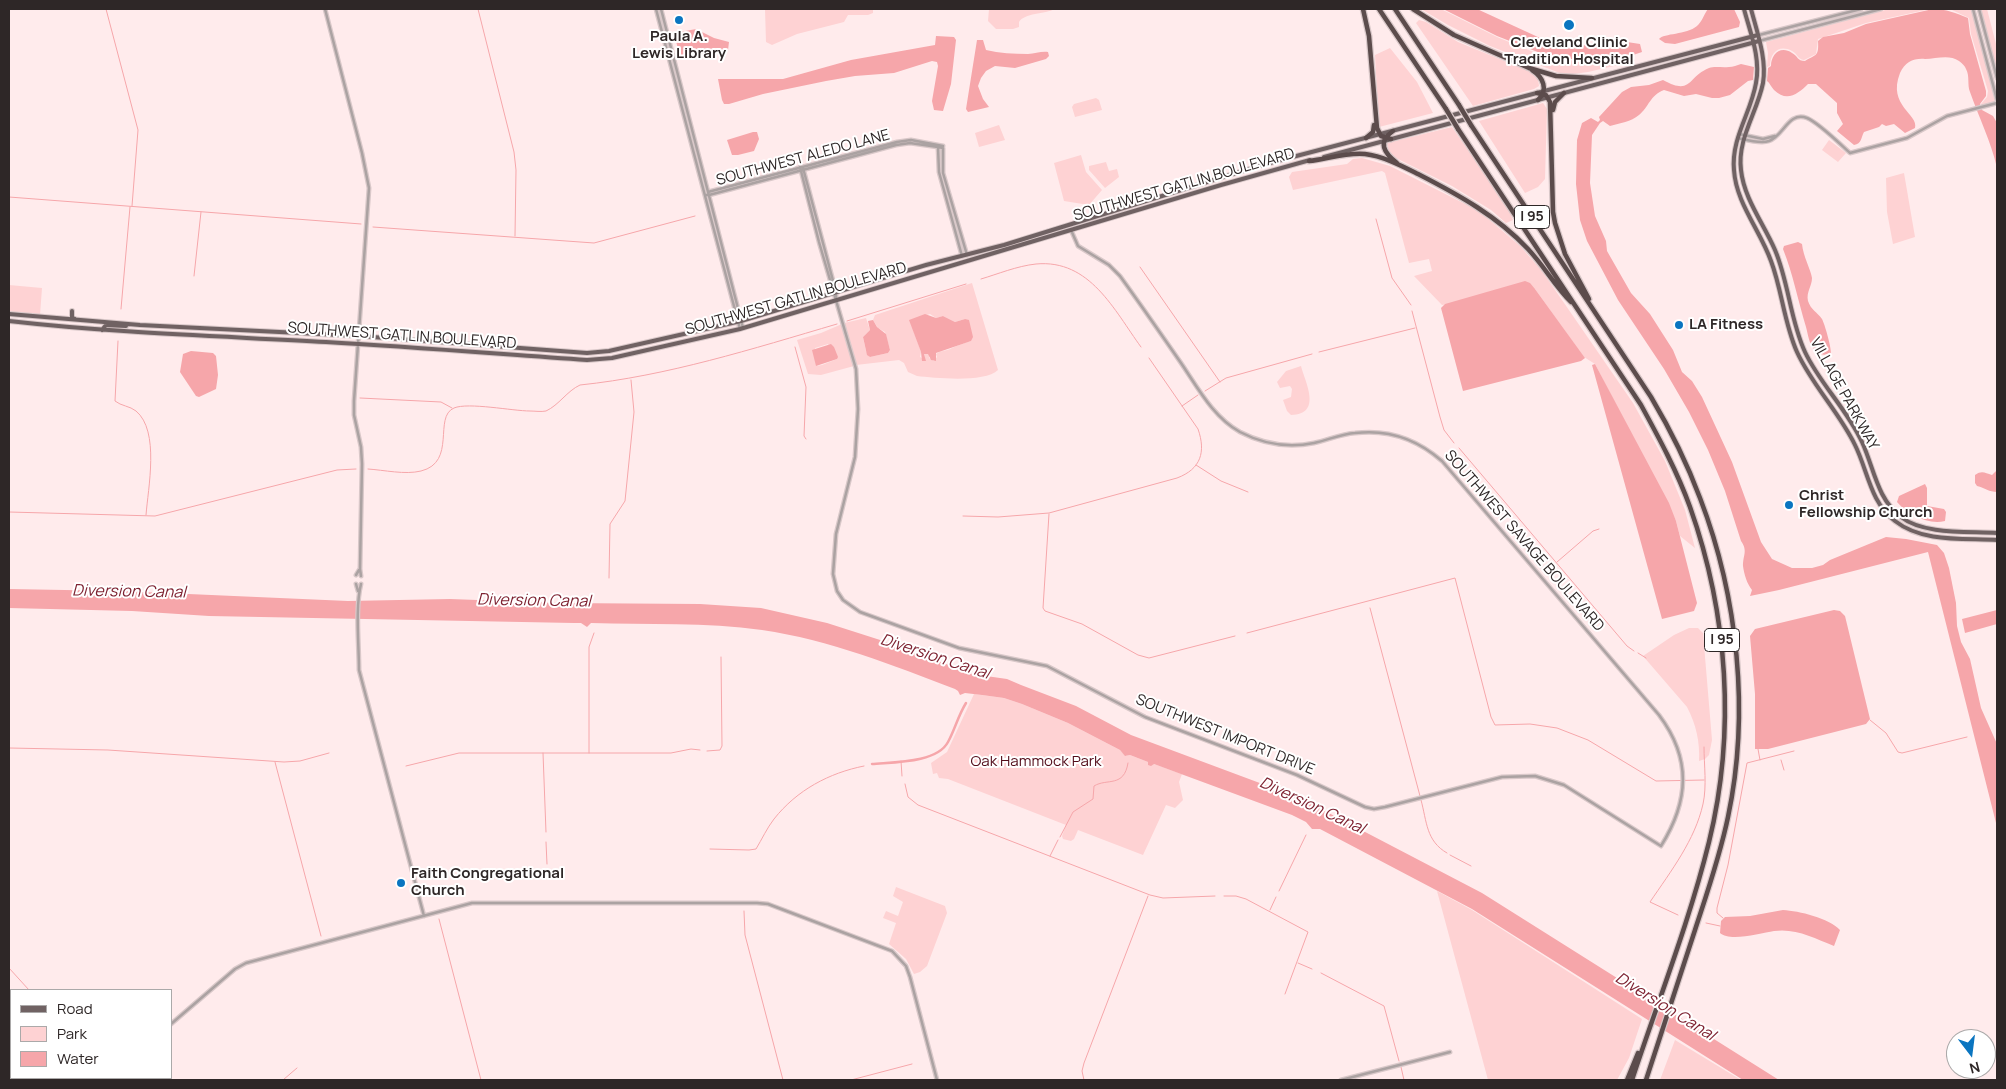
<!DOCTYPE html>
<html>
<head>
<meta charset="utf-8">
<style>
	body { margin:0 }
	#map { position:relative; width:2006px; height:1089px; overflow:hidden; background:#ffebec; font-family:Manrope,sans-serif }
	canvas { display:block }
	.frame { position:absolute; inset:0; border:10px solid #2e2727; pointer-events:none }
	.legend { position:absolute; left:10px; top:989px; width:162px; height:90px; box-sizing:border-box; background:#fff; border:1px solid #aba9a9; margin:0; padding:6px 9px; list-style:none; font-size:15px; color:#2e2727 }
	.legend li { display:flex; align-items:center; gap:10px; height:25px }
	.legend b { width:25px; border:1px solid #aba9a9 }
	.north { position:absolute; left:1946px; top:1029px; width:50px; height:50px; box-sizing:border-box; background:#fff; border:1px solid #aba9a9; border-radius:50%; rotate:165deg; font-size:14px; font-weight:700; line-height:20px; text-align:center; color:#2e2727 }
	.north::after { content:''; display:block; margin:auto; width:18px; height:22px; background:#0a75c0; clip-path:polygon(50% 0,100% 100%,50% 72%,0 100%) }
</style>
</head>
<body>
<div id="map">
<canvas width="2006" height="1089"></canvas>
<div class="frame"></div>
<ul class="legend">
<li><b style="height:6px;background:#706263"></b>Road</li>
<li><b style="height:14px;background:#fed2d3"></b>Park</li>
<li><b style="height:14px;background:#f6a6aa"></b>Water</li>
</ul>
<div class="north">N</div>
</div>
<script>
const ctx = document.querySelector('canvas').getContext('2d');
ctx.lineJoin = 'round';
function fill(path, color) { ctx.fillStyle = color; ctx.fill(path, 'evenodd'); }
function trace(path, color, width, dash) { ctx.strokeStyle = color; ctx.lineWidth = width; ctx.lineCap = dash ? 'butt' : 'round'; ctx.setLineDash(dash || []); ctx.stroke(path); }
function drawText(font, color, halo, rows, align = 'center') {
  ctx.font = font + ' Manrope,sans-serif'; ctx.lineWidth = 4; ctx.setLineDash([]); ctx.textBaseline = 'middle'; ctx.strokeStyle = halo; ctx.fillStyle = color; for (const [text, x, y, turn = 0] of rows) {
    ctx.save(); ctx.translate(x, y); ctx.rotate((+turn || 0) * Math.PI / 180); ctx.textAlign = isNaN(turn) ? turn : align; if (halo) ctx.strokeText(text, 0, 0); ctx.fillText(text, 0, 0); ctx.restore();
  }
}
const green = new Path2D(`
	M 765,9 L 873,9 L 873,13 L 868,15 L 848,15 L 844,22 L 797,34 L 772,45 L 766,42 Z
	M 989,9 L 1055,9 C 1045,14 1024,13 1019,22 L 1019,27 L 1013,29 L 996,29 L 988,21 Z
	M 1421,9 L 1441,9 L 1497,37 L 1553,60 L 1591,61 L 1633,56 L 1635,61 L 1588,72 L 1565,75 L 1490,46 L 1448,25 Z
	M 1889,9 L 1930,9 L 1866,23 L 1818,39 L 1816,54 L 1804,60 C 1797,59 1798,54 1792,51 C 1779,44 1770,53 1770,66 L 1767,67 L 1768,53 L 1766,42 Z
	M 1950,9 L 1972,9 L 1995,102 L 1982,106 L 1981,104 L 1987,97 L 1988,91 L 1971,34 L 1969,18 Z
	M 1980,9 L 1987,9 L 1997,48 L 1997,71 Z
	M 1419,20 L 1426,22 L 1458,42 L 1531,72 L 1538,79 L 1539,86 L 1534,89 L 1473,106 L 1416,23 Z
	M 1390,48 L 1417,82 L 1433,113 L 1379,127 L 1375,55 Z
	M 1096,98 L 1099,100 L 1102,110 L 1075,117 L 1072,107 L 1074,104 Z
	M 1543,103 L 1547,109 L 1545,179 L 1538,187 L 1525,193 L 1479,121 Z
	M 999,125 L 1005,140 L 979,147 L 975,133 Z
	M 1452,127 L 1508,208 L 1513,220 L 1506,223 L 1491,210 L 1452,186 L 1394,157 L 1389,153 L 1387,143 Z
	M 1829,140 L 1846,153 L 1838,162 L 1822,150 Z
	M 1081,155 L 1086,172 L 1102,190 L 1089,205 L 1064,201 L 1054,163 Z
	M 1362,158 L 1390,166 L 1479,211 L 1520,246 L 1542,271 L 1633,403 L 1665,461 L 1685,510 L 1695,548 L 1680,536 L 1676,521 L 1595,364 L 1584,357 L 1535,289 L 1442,305 L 1414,276 L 1432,271 L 1429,259 L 1409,263 L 1385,173 L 1382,171 L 1293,190 L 1289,177 L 1292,172 L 1347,164 L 1353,159 Z
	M 1106,162 L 1109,171 L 1117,169 L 1119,177 L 1105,188 L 1089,170 L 1089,166 Z
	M 1904,173 L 1915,237 L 1893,244 L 1887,212 L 1886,178 Z
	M 972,283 L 998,370 C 985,383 935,378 917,376 L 908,372 L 904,363 L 899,360 L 856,365 L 844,323 L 866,318 L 870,330 L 863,337 L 866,351 L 870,357 L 888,353 L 890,350 L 885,332 L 878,328 L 873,320 L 875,315 ZM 930,314 L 936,318 L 943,316 L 955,322 L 965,319 L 971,341 C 964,343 958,345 952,348 C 947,351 941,350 936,354 L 937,357 L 934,361 L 929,358 L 929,354 L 924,354 L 925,360 L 920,357 L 921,352 L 913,329 L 927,315 Z
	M 9,285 L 42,288 L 40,315 L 9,312 Z
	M 842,324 L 854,366 L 821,375 L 808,374 L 797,340 L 821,333 ZM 828,344 L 837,359 L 822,365 L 816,366 L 815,348 Z
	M 1301,366 C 1305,382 1323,414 1291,415 L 1287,411 L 1283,400 L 1291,397 L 1292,389 L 1290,386 L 1280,388 L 1277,382 L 1286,371 Z
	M 1689,628 L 1698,628 L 1703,633 L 1712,740 L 1709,755 L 1705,759 L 1699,761 C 1700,742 1696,724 1687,707 L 1643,656 L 1674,635 Z
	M 974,694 L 1004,698 L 1022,704 L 1068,723 L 1120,750 L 1126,756 L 1130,755 L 1148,762 L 1148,764 L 1154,764 L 1182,774 L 1179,782 L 1183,800 L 1175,808 L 1166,805 L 1143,855 L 1078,830 L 1074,839 L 1071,841 L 1063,839 L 1062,836 L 1066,825 L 948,779 L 939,778 L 937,773 L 933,774 L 931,763 L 947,752 Z
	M 896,887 L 945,906 L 947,913 L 927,966 L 920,972 L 914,974 L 906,959 L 889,944 L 896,923 L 883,918 L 886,911 L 898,916 L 903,902 L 893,896 Z
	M 1437,891 L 1472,910 L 1642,1019 L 1629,1058 L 1617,1080 L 1488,1080 Z
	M 1675,1040 L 1741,1080 L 1660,1080 Z`);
const water = new Path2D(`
	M 1443,9 L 1477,9 L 1551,43 L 1576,46 L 1627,42 L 1640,44 L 1642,52 L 1633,55 L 1591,60 L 1553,58 L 1497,36 Z
	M 1708,9 L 1734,9 L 1740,22 L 1739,27 L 1675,44 L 1665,43 L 1659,39 C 1664,33 1686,35 1697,26 C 1702,22 1704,14 1708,9 Z
	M 1933,9 C 1946,9 1956,13 1968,18 L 1970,34 L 1986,91 L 1986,96 L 1980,104 L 1982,110 L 1993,116 L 1997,123 L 1997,168 C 1991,141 1979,118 1970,92 C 1967,85 1970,76 1966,69 C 1965,66 1962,63 1959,61 C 1949,54 1936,59 1925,59 C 1914,58 1905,62 1900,73 C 1887,106 1919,114 1915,128 L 1905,133 L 1894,124 L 1886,126 L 1882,124 L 1879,127 L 1864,132 C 1861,137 1862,144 1854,145 L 1837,131 L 1843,124 L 1837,113 L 1837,103 L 1816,84 L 1808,84 C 1799,93 1787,103 1774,90 C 1771,87 1770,83 1767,81 L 1768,68 L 1771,66 C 1771,55 1780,45 1792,53 C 1798,56 1797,61 1805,61 C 1816,54 1819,57 1818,41 L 1823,37 L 1844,33 L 1866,24 Z
	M 696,29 L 714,38 L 729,42 L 728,50 L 726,52 C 711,50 695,60 680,57 L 675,37 L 680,32 Z
	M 936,36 L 954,37 L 956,40 L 951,84 L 943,111 L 934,110 L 932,101 L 938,66 L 937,62 L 932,61 L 894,73 L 855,76 L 826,81 L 763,94 L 729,104 L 724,104 L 722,100 L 718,79 L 783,79 L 851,60 L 935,45 Z
	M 977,40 L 983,40 L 986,50 C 999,53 1014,54 1028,54 C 1035,54 1041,51 1048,52 L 1049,56 L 1046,59 L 1015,68 L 995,66 L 986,71 L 981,78 L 978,86 L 983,99 L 989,107 L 968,112 L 966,109 Z
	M 1741,64 L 1754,67 L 1753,80 L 1748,81 L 1730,95 L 1719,98 L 1712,98 L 1696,94 L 1684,96 L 1664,90 C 1650,95 1649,107 1639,115 C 1631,122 1620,123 1610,126 L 1603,121 L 1600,123 L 1592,135 L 1590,183 L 1595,216 L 1606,241 L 1607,251 L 1631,293 L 1650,314 L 1673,350 L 1682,372 L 1692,381 L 1702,397 L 1732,462 L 1761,542 L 1772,559 L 1792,568 L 1812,568 L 1823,565 L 1830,560 L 1886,537 L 1906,539 L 1937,545 L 1944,553 L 1949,568 L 1956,603 L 1957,626 L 1961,642 L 1970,659 L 1981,708 L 1997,744 L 1997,827 L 1928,552 L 1779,590 L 1750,596 L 1752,590 C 1747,584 1744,574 1743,566 C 1743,555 1748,551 1741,541 L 1725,491 L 1708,450 L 1689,412 L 1664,369 L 1618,300 L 1587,241 L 1580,220 L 1576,184 L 1577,140 L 1582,123 L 1591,118 L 1598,122 L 1600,120 L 1599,117 L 1622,92 L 1631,87 L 1649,85 L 1663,80 C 1692,96 1687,77 1709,68 C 1715,66 1722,68 1729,67 C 1733,67 1737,65 1741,64 Z
	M 753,132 L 757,132 L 759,139 L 754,151 L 738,155 L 732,155 L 727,140 Z
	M 1798,242 L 1802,244 C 1803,256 1811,270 1812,278 C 1812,286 1806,292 1808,301 C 1811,310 1817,312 1822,319 C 1825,325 1831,346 1831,353 C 1824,356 1819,355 1814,349 C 1809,344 1808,334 1806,327 C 1798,301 1793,274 1783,249 L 1784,246 Z
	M 1525,281 L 1530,283 L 1535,289 L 1585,358 L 1581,361 L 1463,391 L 1441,308 L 1445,304 Z
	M 925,314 L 936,318 L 943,316 L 955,322 L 965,319 L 969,320 L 973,337 L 971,341 L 936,353 L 936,361 L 931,360 L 928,354 L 924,354 L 926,361 L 922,361 L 921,352 L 909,320 Z
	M 873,320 L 877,327 L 886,334 L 890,350 L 888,353 L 870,357 L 867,355 L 863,337 L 870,330 L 868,321 Z
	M 831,344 L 834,347 L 838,357 L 837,359 L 816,366 L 812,350 Z
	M 191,351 L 213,353 L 216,356 L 218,375 L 216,389 L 199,397 L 196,396 L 180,372 L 183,354 Z
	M 1595,364 L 1669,503 L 1676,521 L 1697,603 L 1694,611 L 1662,619 L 1592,365 Z
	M 1997,470 L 1997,492 C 1989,492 1985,488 1977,486 L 1975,483 L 1975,475 C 1982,470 1985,473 1992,475 Z
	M 1925,484 L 1927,488 L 1927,506 L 1944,509 L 1946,512 L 1945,521 C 1928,525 1908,515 1897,502 L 1899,496 Z
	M 9,589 L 120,591 L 348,601 L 450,599 L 559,603 L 700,604 L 761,608 L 827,623 L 902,647 L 972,674 L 1007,679 L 1021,685 L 1076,706 L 1131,735 L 1300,798 L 1482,893 L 1779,1080 L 1743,1080 L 1472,909 L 1320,829 L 1312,829 L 1306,822 L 1292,815 L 1154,764 L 1151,766 L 1148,765 L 1148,762 L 1130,755 L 1125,756 L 1120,750 L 1068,723 L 1022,704 L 1004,698 L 982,695 L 965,693 L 960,695 L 958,691 L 955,689 C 892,665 830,640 762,630 C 706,622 647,625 591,623 L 587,627 L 581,623 L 574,623 L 209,616 L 132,611 L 9,608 Z
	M 1834,610 L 1840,611 L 1845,616 L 1870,719 L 1866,724 L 1768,749 L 1755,749 L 1755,694 L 1750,636 L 1755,629 Z
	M 1997,610 L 1997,624 L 1965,633 L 1962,619 Z
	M 1783,910 C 1799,911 1829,918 1840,930 L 1834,946 C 1814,938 1796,928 1774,931 C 1761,933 1730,942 1720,933 L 1721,921 L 1725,917 L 1750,916 Z`);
const stream = new Path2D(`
	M 106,9 L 138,130 L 132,206
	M 478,9 L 514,152 L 516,170 L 515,236
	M 9,197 L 361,224
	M 1376,219 L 1392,278 L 1411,305
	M 373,227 L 594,243 L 695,216
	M 1140,267 L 1220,382
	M 194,276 L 201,212
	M 981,279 C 998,274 1017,266 1036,264 C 1090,259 1114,310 1141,347
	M 121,309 L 130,207
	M 1412,311 L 1440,417 L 1444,430 L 1454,443
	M 847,321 L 966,284
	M 118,341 L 115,401 C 121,406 130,406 136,411 C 160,431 148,488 146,515
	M 795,347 L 806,387 L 804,436 L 806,439
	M 1319,352 L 1415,328
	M 1205,391 L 1226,378 L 1312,354
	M 360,398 L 441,402 L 452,408
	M 1182,406 L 1198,395
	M 1459,448 L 1627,646 L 1634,651
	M 1196,465 L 1221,481 L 1248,492
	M 368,469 C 384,470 405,475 421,471 C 457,462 433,417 454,408 C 468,402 513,411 530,411 C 535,411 541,412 546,411 C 559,405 567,391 580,385 C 667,376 752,349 837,324
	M 9,512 L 155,516 L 337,470 L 356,469
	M 1049,514 L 1043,608 L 1045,611 L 1082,624 L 1138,655 L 1149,658 L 1235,636
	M 963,516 L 998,517 L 1049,513 L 1177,478 C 1201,469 1206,452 1198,429 L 1149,358
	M 1557,562 L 1593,531 L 1599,529
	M 609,578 L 610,524 L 625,501 L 634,412 L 631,380
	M 1370,608 L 1420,796
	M 1247,633 L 1455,578 L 1491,717 L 1495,725 L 1530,724 L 1557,728 L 1588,740 L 1656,781 L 1704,780
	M 1638,653 L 1646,658
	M 1870,720 L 1886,733 L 1898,752 L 1902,753 L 1967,737
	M 9,748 L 108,750 L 284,762 L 300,761 L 329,753
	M 1758,749 L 1760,760
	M 707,751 L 720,750 L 722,746 L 721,657
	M 543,753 L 546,832
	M 589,753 L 589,647 L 594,633
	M 1781,760 L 1784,770
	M 901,761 L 902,776
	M 275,762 L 321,936
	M 406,766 L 459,753 L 671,753 L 691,749 L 700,750
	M 905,784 L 908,797 L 918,805 L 1150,895 L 1163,898 L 1215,896
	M 1421,800 C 1427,822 1426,841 1447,853
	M 1060,837 L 1073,812 L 1093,799 L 1094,786 C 1107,778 1124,788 1128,763
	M 546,842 L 547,864
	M 710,849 L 749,850 L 756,849 C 762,839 767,828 774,819 C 797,790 829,773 864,766
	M 1450,855 L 1471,866
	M 1050,856 L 1058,840
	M 1279,891 L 1306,835
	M 1224,896 L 1236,896 L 1246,899 L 1308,932 L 1285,994
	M 1270,910 L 1276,897
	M 744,911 L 745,935 L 783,1080
	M 1678,915 L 1650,902 C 1671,871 1695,840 1703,804 C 1707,786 1704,765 1704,747
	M 1723,918 L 1717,913 L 1717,908 L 1728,865 L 1747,763 L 1794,751
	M 439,919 L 481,1080
	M 1706,923 L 1720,926
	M 1298,963 L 1312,969
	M 9,968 L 29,990
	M 1321,973 L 1384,1006 L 1399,1061
	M 1401,1067 L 1404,1080
	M 283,1080 L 297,1068
	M 851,1080 L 912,1064
	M 1084,1080 L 1082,1071 L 1084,1063 L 1148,896`);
const canal = new Path2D(`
	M 872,764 C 893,762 937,763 948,742 C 955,729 958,716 966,703`);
const minor = new Path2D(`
	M 325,9 L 362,153 L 369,188 L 354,401 L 354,415 L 361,447 L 362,464 L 360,569 L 361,576
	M 656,9 L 740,329
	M 661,9 L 743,328
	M 1973,9 L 1997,100
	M 1979,9 L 1997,78
	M 1759,35 L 1861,9
	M 1759,41 L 1881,9
	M 1739,134 L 1763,139 L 1775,136
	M 1738,138 C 1747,140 1760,144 1769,141 C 1784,136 1788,111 1807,118 C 1819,123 1840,144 1850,153 L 1907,138 L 1947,116 L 1997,103
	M 938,147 L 939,172 L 962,256
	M 800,167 L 819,242 L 856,369 L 858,409 L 855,457 L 836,534 L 833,574 L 837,591 L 843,600 L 860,612 L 959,648 L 1047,666 L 1145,717 L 1297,775 L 1365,807 L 1374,809 L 1385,807 L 1502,777 L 1535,776 L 1564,785 L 1661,846 C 1689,801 1692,759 1659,715 L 1442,461 C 1417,439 1388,429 1355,433 C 1341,434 1328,440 1314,443 C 1289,448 1263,444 1240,432 C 1213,417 1198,388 1181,363 C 1161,334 1141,305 1120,276 L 1109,265 L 1078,246 L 1071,230
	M 803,168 L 836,292 L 836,298
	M 708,192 L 897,142 L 911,140 L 943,146
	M 705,195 L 709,195 L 896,145 L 910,143 L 938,147 L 943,148 L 943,173 L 967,255
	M 356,575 L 359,570
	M 356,584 L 358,591
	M 361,584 C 355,608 359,645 359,670 L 424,916
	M 171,1024 L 235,969 L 246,963 L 472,903 L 757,903 L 768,904 L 892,951 L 906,966 L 910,977 L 937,1080
	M 9,1048 L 11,1051
	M 35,1078 L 37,1080
	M 109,1080 L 112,1078
	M 1341,1080 L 1450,1052`);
const major = new Path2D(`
	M 1744,9 C 1750,32 1761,58 1756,83 C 1751,113 1731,138 1734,170 C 1736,203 1760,230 1771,261 C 1782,290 1784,323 1797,352 C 1812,385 1839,412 1855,445 C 1868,471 1870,502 1895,521 C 1923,543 1964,538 1997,540
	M 1751,9 C 1757,32 1767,59 1763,83 C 1757,113 1737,139 1741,170 C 1744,199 1764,224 1775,250 C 1789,283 1790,320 1805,352 C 1820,384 1847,409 1862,442 C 1874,468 1877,499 1901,517 C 1924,535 1969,531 1997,533
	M 1324,157 L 1759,41
	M 72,311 L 72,318 L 75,319
	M 9,314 L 140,325 L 359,336 L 587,353 L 609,351 L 741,321 L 926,265 L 1004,245 L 1262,165 L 1758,35
	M 9,321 C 114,333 220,336 326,342 C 413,347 500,354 587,360 L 612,358 L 740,329 L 1221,185 L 1310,160
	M 102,330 L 106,325 L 126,326`);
const highway = new Path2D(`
	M 1363,9 L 1369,36 L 1377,128 L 1381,136 L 1391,139
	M 1379,9 L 1446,109
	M 1395,9 L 1459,105
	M 1413,9 L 1454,35 L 1529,68 L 1556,76 L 1592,78
	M 1532,70 C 1543,77 1549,90 1538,100
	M 1537,93 L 1546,95 L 1550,102 L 1553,212 L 1555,223 L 1565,254 L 1589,299
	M 1553,110 L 1555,102 L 1564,93
	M 1471,125 L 1651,397 C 1670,429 1687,463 1700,498 C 1738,597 1750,713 1728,817 C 1720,856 1707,893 1695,930 C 1679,980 1662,1030 1646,1080
	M 1458,129 L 1641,405 C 1659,438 1677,471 1690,507 C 1728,614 1736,732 1709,842 C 1689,923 1658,1001 1632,1080
	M 1393,131 C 1377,142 1384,153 1397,163
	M 1366,138 L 1373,132 L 1374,125
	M 1309,161 C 1327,159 1347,152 1365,154 C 1383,156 1402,166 1418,174 C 1459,195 1497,216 1528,249 C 1544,266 1555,286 1571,302
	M 1627,1080 L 1638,1053`);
const highwayBridge = new Path2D(`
	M 1459,105 L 1471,125
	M 1446,109 L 1458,129`);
const markers = [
	[679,20,5,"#0a75c0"],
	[1569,25,6,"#0a75c0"],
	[1679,325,5,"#0a75c0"],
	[1789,505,5,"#0a75c0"],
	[401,883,5,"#0a75c0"]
];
const shields = [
	[1532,217,35],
	[1722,640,35]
];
const shieldNames = [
	["I 95",1532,217],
	["I 95",1722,640]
];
const poiNames = [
	["Paula A.",679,37,"center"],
	["Lewis Library",679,54,"center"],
	["Cleveland Clinic",1569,43,"center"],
	["Tradition Hospital",1569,60,"center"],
	["LA Fitness",1689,325],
	["Christ",1799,496],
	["Fellowship Church",1799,513],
	["Faith Congregational",411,874],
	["Church",411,891]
];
const streetNames = [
	["SOUTHWEST ALEDO LANE",803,158,-15],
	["SOUTHWEST GATLIN BOULEVARD",1184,185,-16],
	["SOUTHWEST GATLIN BOULEVARD",796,299,-16],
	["SOUTHWEST GATLIN BOULEVARD",402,336,4],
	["VILLAGE PARKWAY",1844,394,61],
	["SOUTHWEST SAVAGE BOULEVARD",1524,541,49],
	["SOUTHWEST IMPORT DRIVE",1225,735,22]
];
const parkNames = [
	["Oak Hammock Park",1036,762]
];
const waterNames = [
	["Diversion Canal",129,592,1],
	["Diversion Canal",534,601,1],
	["Diversion Canal",935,657,18],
	["Diversion Canal",1312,806,25],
	["Diversion Canal",1665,1007,32]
];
fill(green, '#fed2d3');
fill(water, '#f6a6aa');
trace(stream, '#f6a6aa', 1);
trace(canal, '#f6a6aa', 2.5);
trace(minor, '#d9c8c9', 5);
trace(major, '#d9c8c9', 6);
trace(highway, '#d9c8c9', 7);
trace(minor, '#aba2a2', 2.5);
trace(major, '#706263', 4);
trace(highway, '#5c4c4c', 4.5);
trace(highwayBridge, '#d9c8c9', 7, []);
trace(highwayBridge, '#5c4c4c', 4.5);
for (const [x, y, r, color] of markers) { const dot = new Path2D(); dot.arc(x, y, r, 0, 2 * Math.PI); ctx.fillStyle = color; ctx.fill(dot); trace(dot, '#fff', 2); }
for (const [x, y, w] of shields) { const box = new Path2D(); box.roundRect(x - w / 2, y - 11.5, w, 23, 4); ctx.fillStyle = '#fff'; ctx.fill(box); trace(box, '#2e2727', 1); }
drawText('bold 14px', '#2e2727', null, shieldNames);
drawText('bold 15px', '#2e2727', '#fff', poiNames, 'left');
drawText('15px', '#2e2727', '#fff', streetNames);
drawText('15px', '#530d1a', '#fff', parkNames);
drawText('italic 16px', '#7e2231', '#fff', waterNames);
</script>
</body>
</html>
